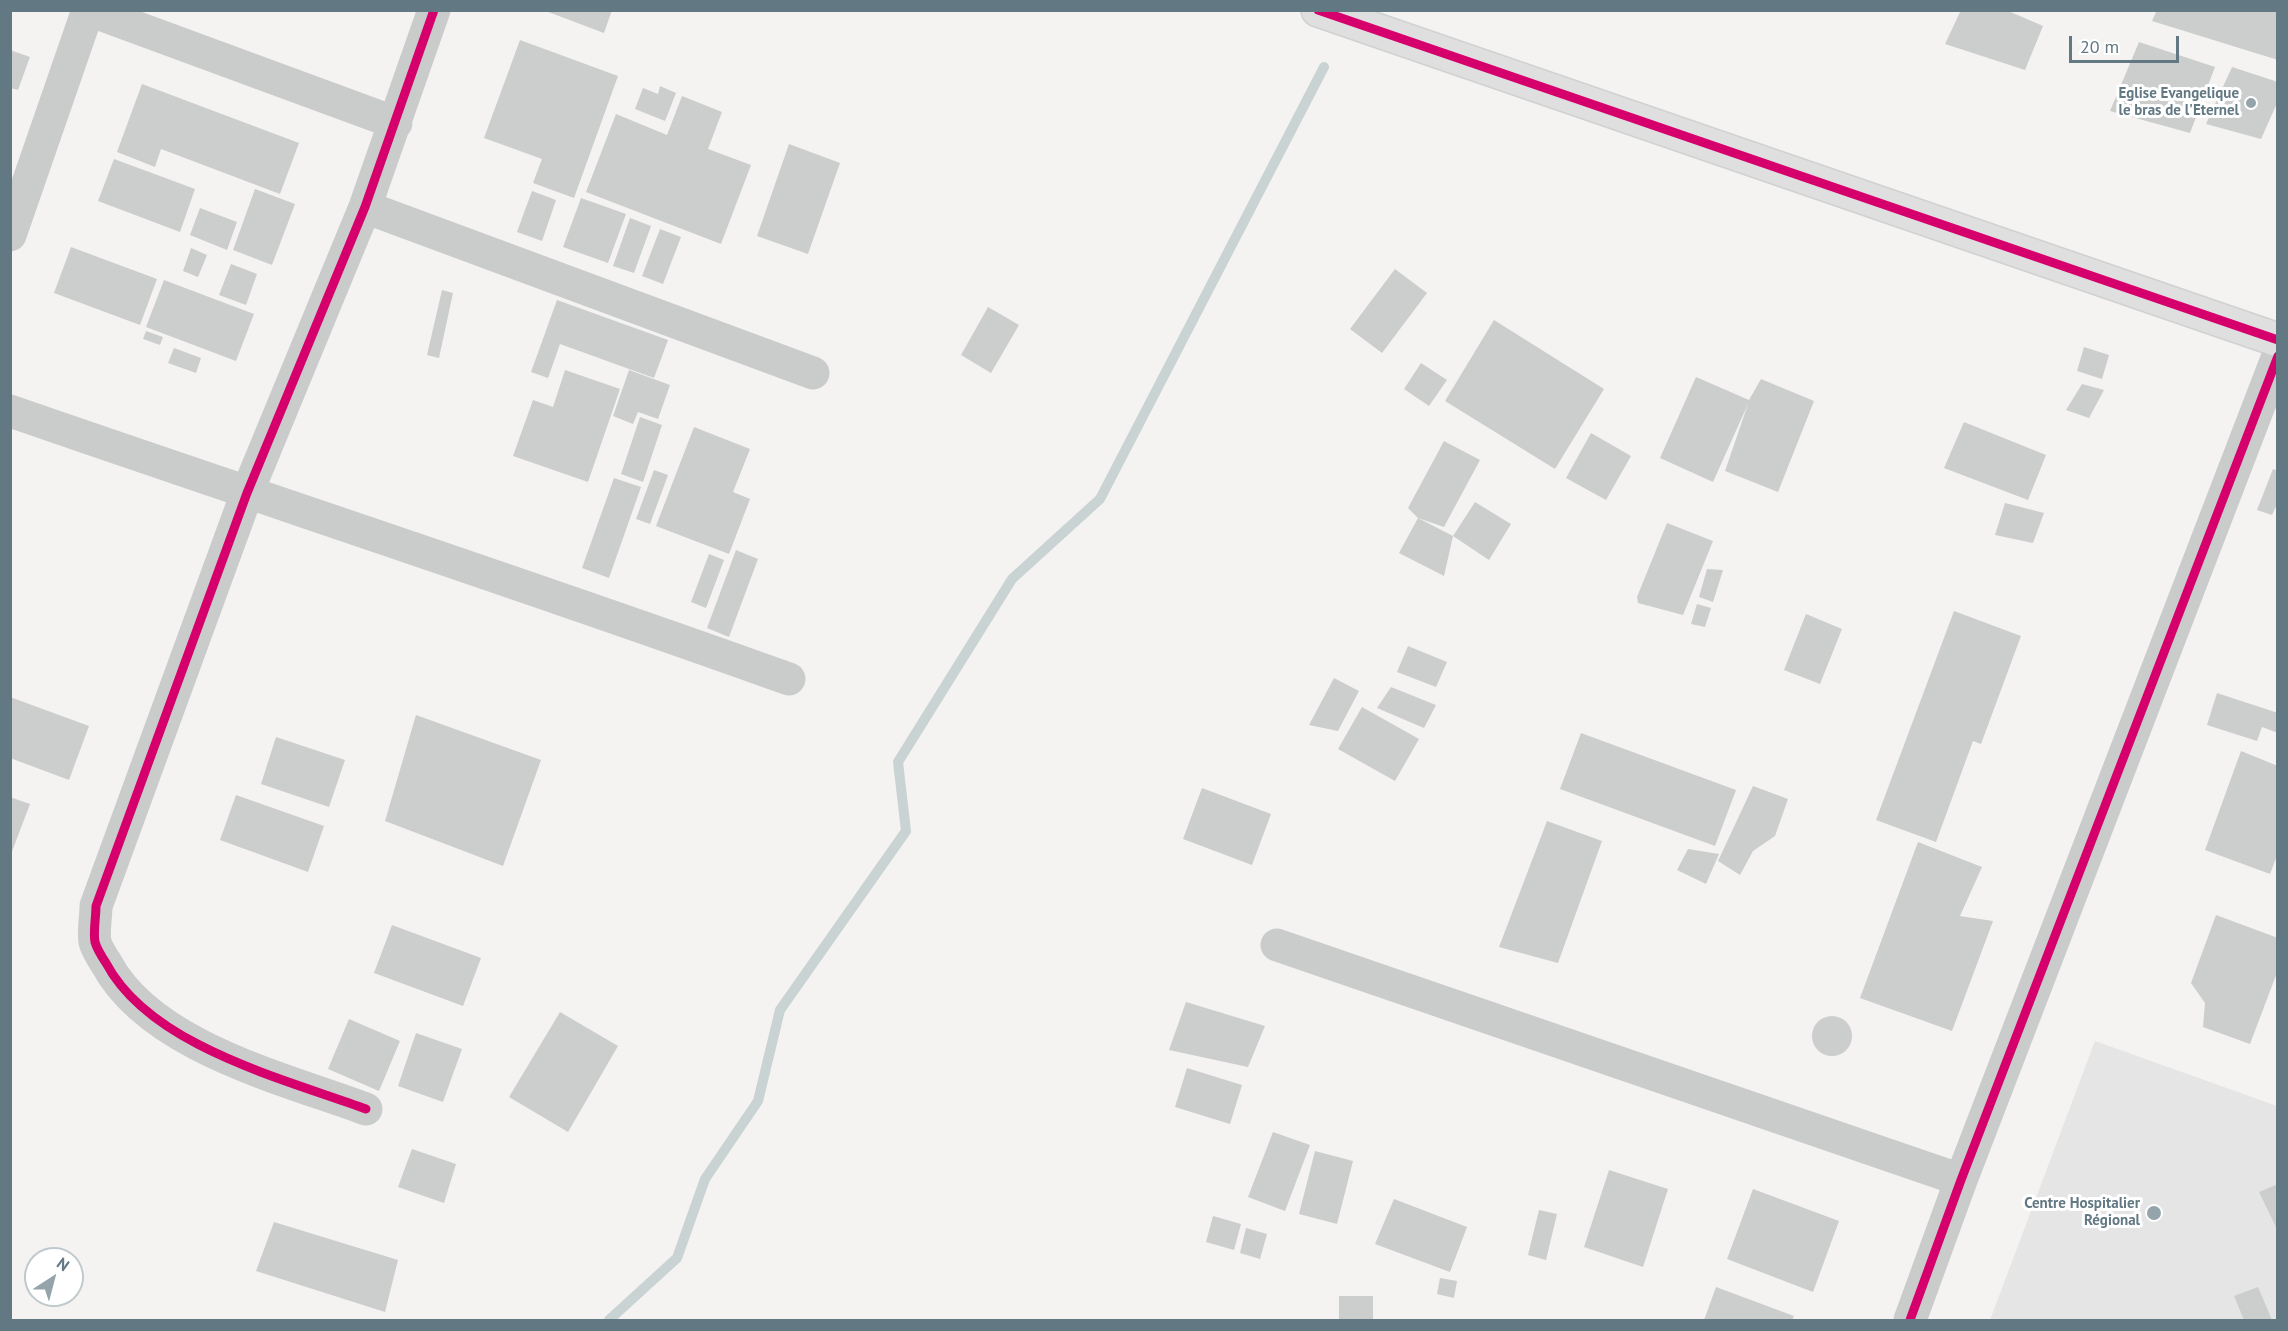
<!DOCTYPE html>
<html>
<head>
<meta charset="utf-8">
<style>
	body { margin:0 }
	#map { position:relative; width:2288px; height:1331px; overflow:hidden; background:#f4f3f1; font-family:"PT Sans",sans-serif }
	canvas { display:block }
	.frame { position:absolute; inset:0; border:12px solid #627883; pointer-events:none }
	.north { position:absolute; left:24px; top:1247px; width:60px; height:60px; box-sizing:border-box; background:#fff; border:2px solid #c0c9cd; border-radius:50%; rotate:36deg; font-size:16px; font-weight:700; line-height:24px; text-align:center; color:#627883 }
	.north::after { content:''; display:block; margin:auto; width:21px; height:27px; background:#95a3aa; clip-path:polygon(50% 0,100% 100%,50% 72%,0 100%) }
	.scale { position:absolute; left:2069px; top:36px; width:110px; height:27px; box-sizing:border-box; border:3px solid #627883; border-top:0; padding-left:8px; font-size:18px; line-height:21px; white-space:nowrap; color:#627883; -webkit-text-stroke:4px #fff; paint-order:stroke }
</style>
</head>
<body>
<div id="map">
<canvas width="2288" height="1331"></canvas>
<div class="frame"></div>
<div class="north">N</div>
<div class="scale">20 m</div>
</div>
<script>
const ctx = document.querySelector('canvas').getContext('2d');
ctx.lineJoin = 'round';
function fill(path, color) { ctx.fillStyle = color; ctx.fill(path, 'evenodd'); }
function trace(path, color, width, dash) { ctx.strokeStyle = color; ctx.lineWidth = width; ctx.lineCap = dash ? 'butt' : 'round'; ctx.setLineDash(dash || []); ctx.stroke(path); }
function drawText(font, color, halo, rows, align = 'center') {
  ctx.font = font + ' "PT Sans",sans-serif'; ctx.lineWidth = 6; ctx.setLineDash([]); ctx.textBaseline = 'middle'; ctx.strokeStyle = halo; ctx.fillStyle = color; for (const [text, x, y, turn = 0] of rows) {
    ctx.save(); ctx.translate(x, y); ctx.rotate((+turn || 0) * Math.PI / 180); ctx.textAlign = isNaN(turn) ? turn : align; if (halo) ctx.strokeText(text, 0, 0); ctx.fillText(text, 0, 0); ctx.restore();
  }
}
const built = new Path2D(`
	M 2095,1041 L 2277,1106 L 2277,1320 L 1990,1320 Z`);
const stream = new Path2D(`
	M 609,1320 L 677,1258 L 705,1179 L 758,1101 L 780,1010 L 906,831 L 898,762 L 1012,579 L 1100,499 L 1324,67`);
const building = new Path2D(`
	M 543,10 L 612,10 L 604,33 Z
	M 1961,10 L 2006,10 L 2043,26 L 2025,70 L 1945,44 Z
	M 2157,10 L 2278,10 L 2278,60 L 2152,21 Z
	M 520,40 L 618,76 L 574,198 L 533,183 L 542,159 L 484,138 Z
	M 2139,42 L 2215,67 L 2190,133 L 2110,111 Z
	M 10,50 L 30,57 L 18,90 L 10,88 Z
	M 2232,67 L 2278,82 L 2278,101 L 2261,139 L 2206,124 Z
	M 142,84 L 299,143 L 280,194 L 161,149 L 155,167 L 117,152 Z
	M 660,86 L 676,93 L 665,121 L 635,109 L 643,88 L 658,94 Z
	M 682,96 L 722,112 L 708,149 L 751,165 L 721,244 L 586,192 L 616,114 L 667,135 Z
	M 789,144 L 840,163 L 808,254 L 757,236 Z
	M 114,159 L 195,189 L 180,232 L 98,201 Z
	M 255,189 L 295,204 L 272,265 L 233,250 Z
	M 532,191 L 556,200 L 542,241 L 517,232 Z
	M 581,198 L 626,214 L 608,263 L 563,247 Z
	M 200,208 L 237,222 L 227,250 L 190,235 Z
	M 630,218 L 651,226 L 634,273 L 613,266 Z
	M 660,229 L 681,237 L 663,284 L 642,276 Z
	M 71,247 L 157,279 L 140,325 L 54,293 Z
	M 191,248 L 207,255 L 198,277 L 183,271 Z
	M 231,264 L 257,274 L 246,305 L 219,295 Z
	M 1395,269 L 1427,293 L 1382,353 L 1350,329 Z
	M 164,280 L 254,314 L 236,361 L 146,327 Z
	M 442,290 L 453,293 L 439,358 L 427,355 Z
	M 557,300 L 668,340 L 654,378 L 560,344 L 548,378 L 531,372 Z
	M 988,307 L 1019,325 L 991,373 L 961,355 Z
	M 1494,320 L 1604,389 L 1555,469 L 1445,401 Z
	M 146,331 L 163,337 L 160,345 L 143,339 Z
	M 2084,347 L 2109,355 L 2102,379 L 2077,371 Z
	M 174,348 L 201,358 L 196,373 L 168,363 Z
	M 1421,363 L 1447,380 L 1429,406 L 1404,389 Z
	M 565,370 L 620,389 L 588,482 L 513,456 L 533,400 L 553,407 Z
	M 629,370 L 670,385 L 658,419 L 638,412 L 633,424 L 613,416 Z
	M 1696,377 L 1749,400 L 1761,379 L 1814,401 L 1778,492 L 1725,471 L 1748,404 L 1713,482 L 1660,458 Z
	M 2082,384 L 2104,390 L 2089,418 L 2066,410 Z
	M 640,417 L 662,425 L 643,482 L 621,474 Z
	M 1964,422 L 2046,455 L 2028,500 L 1944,468 Z
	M 694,427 L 750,449 L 733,492 L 750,499 L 729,554 L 656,526 Z
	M 1591,433 L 1631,456 L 1606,500 L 1566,478 Z
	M 1444,441 L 1480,460 L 1444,527 L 1418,518 L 1408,508 Z
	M 2273,469 L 2278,471 L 2278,502 L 2272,515 L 2257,510 Z
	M 654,470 L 668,475 L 650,524 L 636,519 Z
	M 614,478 L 641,487 L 609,578 L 582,568 Z
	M 1475,502 L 1511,524 L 1489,560 L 1453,536 Z
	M 2005,503 L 2044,513 L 2033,543 L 1995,535 Z
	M 1418,518 L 1453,536 L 1444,576 L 1399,553 Z
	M 1667,523 L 1713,541 L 1683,615 L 1638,603 L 1637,597 Z
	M 736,550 L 758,559 L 729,637 L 707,628 Z
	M 709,554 L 724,560 L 706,608 L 691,602 Z
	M 1707,569 L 1723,570 L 1713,602 L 1699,597 Z
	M 1697,604 L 1711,608 L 1705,627 L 1691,624 Z
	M 1954,611 L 2021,636 L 1981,744 L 1973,741 L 1936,842 L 1876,820 Z
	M 1806,614 L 1842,629 L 1820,684 L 1784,670 Z
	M 1408,646 L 1447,662 L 1436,687 L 1397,672 Z
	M 1334,678 L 1359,691 L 1338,731 L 1309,725 Z
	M 1391,687 L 1436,705 L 1424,728 L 1377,708 Z
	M 2217,693 L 2278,713 L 2278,733 L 2262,727 L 2257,741 L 2207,725 Z
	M 10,697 L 89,726 L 69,780 L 10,758 Z
	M 1362,707 L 1419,739 L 1395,781 L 1338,749 Z
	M 416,715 L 541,760 L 503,866 L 385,821 Z
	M 1581,733 L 1736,790 L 1715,846 L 1560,789 Z
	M 276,737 L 345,760 L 329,807 L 261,784 Z
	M 2241,751 L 2278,766 L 2278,853 L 2270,874 L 2205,850 Z
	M 1753,786 L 1788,799 L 1775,836 L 1753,851 L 1740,875 L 1718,861 Z
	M 1202,788 L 1271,814 L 1252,865 L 1183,839 Z
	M 236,795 L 324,826 L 308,872 L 220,840 Z
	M 10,797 L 30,804 L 11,854 L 10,854 Z
	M 1547,821 L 1602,841 L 1558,963 L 1499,947 Z
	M 1918,842 L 1982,867 L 1960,916 L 1993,921 L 1952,1031 L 1860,998 Z
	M 1688,849 L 1719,854 L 1706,884 L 1677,870 Z
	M 2216,915 L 2278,938 L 2278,970 L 2250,1044 L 2203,1027 L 2205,1003 L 2191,983 Z
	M 392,925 L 481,958 L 463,1006 L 374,973 Z
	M 1186,1002 L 1265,1026 L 1248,1067 L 1169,1050 Z
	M 560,1012 L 618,1046 L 568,1132 L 509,1097 Z
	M1812 1036a20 20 0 1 1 40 0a20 20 0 1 1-40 0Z
	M 349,1019 L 400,1041 L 379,1091 L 328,1069 Z
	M 416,1033 L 462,1049 L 443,1102 L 398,1086 Z
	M 1187,1068 L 1242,1085 L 1230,1124 L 1175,1107 Z
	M 1273,1132 L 1310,1145 L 1285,1211 L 1248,1197 Z
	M 412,1149 L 456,1164 L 444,1203 L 398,1187 Z
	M 1315,1151 L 1353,1161 L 1337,1224 L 1299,1214 Z
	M 1609,1170 L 1668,1189 L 1643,1267 L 1584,1247 Z
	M 2278,1184 L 2278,1231 L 2259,1192 Z
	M 1753,1189 L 1839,1221 L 1813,1292 L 1727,1259 Z
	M 1394,1199 L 1467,1227 L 1450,1272 L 1375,1244 Z
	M 1539,1210 L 1557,1214 L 1546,1260 L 1528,1255 Z
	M 1213,1216 L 1241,1224 L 1234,1250 L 1206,1242 Z
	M 274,1222 L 398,1260 L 385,1312 L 256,1271 Z
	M 1246,1228 L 1267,1234 L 1260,1259 L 1240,1253 Z
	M 1440,1278 L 1457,1281 L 1454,1298 L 1437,1294 Z
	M 1716,1287 L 1794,1316 L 1792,1320 L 1704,1320 Z
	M 2258,1287 L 2272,1320 L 2244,1320 L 2234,1296 Z
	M 1339,1296 L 1373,1296 L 1373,1320 L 1339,1320 Z`);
const street = new Path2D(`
	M 89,10 L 396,123
	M 365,207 L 813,373
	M 10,235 L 88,10
	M 10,411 C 270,501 531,586 789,679
	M 1277,945 L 1961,1180
	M 366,1109 C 282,1078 150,1046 106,963 C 102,957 97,949 95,942 C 93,932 96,917 96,906 L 247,493 L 365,207 L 434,10
	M 1910,1320 L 1961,1180 L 2278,356`);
const secondary = new Path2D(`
	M 1318,10 L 2278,340`);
const cycleway = new Path2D(`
	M 1318,10 L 2278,340
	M 366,1109 C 282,1078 150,1046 106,963 C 102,957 97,949 95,942 C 93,932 96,917 96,906 L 247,493 L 365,207 L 434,10
	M 1910,1320 L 1961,1180 L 2278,356`);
const markers = [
	[2251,103,6,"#95a3aa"],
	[2154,1213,8,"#95a3aa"]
];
const poiNames = [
	["Eglise Evangelique",2239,94],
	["le bras de l'Eternel",2239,111],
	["Centre Hospitalier",2140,1204],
	["Régional",2140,1221]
];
fill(built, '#e4e5e4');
trace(stream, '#c9d3d4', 10);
fill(building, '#cccdcd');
trace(secondary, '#d0d1d1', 36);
trace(street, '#cacccc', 33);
trace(secondary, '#dfdfe0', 33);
trace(cycleway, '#d6006c', 9);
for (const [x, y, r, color] of markers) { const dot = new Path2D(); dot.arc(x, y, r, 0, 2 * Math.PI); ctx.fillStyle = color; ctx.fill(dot); trace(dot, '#fff', 2); }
drawText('bold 15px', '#627883', '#fff', poiNames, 'right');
</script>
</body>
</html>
